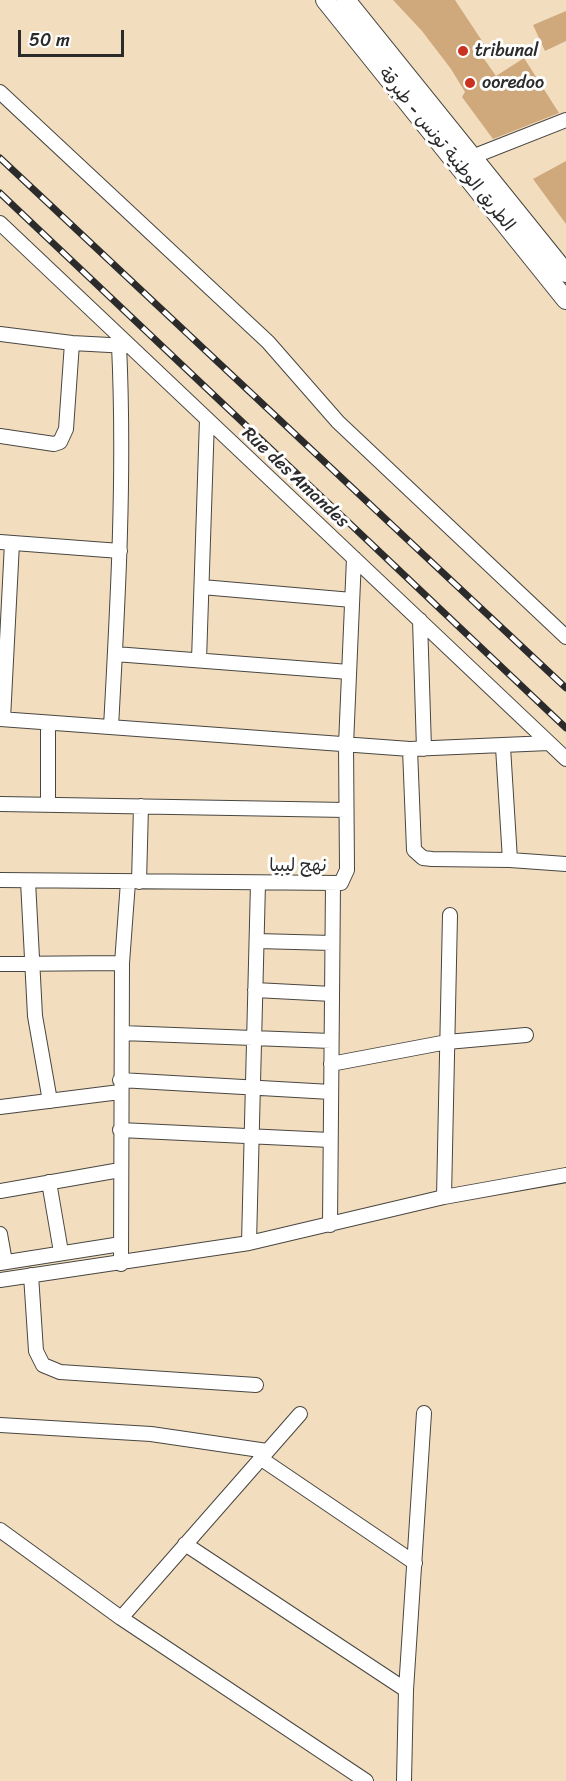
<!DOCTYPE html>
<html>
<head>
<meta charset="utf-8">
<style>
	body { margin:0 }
	#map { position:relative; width:566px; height:1781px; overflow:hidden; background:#f2debf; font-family:Sriracha,sans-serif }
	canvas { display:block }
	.scale { position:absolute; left:18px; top:30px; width:106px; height:27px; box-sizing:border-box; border:3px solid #2b2b2b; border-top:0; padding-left:8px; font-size:18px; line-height:21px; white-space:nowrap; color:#2b2b2b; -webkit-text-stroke:4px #fff; paint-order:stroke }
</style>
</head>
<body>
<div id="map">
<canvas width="566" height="1781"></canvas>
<div class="scale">50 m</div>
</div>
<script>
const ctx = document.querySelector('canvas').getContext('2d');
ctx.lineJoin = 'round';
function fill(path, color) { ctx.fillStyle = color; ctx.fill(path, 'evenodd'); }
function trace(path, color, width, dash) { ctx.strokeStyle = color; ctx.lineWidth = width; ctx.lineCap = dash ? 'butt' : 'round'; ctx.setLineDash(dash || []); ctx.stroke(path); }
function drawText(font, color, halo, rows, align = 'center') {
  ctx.font = font + ' Sriracha,"Playpen Sans Arabic",sans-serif'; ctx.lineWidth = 6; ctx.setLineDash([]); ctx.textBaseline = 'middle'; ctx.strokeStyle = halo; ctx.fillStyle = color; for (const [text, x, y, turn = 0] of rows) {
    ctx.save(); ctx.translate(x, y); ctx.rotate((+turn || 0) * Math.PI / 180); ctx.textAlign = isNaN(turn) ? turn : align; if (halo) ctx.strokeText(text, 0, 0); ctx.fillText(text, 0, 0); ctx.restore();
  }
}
const building = new Path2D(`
	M 393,0 L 455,0 L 488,50 L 482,56 L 496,76 L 524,58 L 559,113 L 493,139 L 462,97 L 465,92 L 451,69 L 422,31 Z
	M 566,11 L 566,41 L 545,51 L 533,25 Z
	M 566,161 L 566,224 L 533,179 Z`);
const minor = new Path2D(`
	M 0,92 L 268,342 L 338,422 L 566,637
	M 472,157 L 566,120
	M 0,223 L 566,759
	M 0,334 L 72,343 L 128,346
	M 0,436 L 54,444 L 60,442 L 66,429 L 72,343
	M 0,542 L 120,551
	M 202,587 L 352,600
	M 420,620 L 424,749
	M 115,654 L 349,672
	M 199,660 L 207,419
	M 0,719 L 410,749 L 549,743
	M 3,719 L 12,543
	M 48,723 L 48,804
	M 111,727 C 118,600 125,473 119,345
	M 503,747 L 510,860
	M 410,749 L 414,850 L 423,858 L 432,859 L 510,860 L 566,864
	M 0,804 L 346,810
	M 0,880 L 341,883 L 347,870 L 346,745 L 354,558
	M 28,881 L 35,1016 L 50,1101
	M 139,882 L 141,806
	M 257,941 L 332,943
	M 0,964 L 122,963
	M 255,990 L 332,994
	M 122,1033 L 331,1041
	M 331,1064 L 447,1042 L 526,1035
	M 120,1080 L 331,1092
	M 0,1107 L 120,1092
	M 120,1130 L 330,1140
	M 49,1182 L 61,1252
	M 0,1191 L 120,1170
	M 444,1197 L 450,915
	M 330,1225 L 333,884
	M 0,1234 L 5,1262
	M 249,1243 L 258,883
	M 0,1263 L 121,1244
	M 121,1264 L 122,963 L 128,882
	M 31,1275 L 36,1351 L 43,1365 L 60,1372 L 256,1385
	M 0,1280 L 249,1243 L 444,1197 L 566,1175
	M 0,1425 L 151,1434 L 267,1451
	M 260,1458 L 415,1563
	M 0,1530 L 121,1618 L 366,1781
	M 185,1544 L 406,1690
	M 121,1618 L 300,1414
	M 404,1781 L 406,1690 L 424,1413`);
const major = new Path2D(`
	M 325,0 L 566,300
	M 346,0 L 566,273`);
const rail = new Path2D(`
	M 0,158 L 566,688
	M 0,193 L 566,728`);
const markers = [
	[463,51,6,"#c8321e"],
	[470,83,6,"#c8321e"]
];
const poiNames = [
	["tribunal",475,51],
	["ooredoo",482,83]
];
const streetNames = [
	["الطريق الوطنية تونس - طبرقة",446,150,51],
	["Rue des Amandes",295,478,43],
	["نهج ليبيا",298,866]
];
fill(building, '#cfa87c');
trace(minor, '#494641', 16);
trace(major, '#494641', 20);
trace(minor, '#fff', 14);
trace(major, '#fff', 18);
trace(rail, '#2b2b2b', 7);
trace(rail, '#fff', 4.5, [14]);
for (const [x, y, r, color] of markers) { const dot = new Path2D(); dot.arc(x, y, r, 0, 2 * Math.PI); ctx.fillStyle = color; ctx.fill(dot); trace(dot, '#fff', 2); }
drawText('18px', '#2b2b2b', '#fff', poiNames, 'left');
drawText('18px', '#2b2b2b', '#fff', streetNames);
</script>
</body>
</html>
